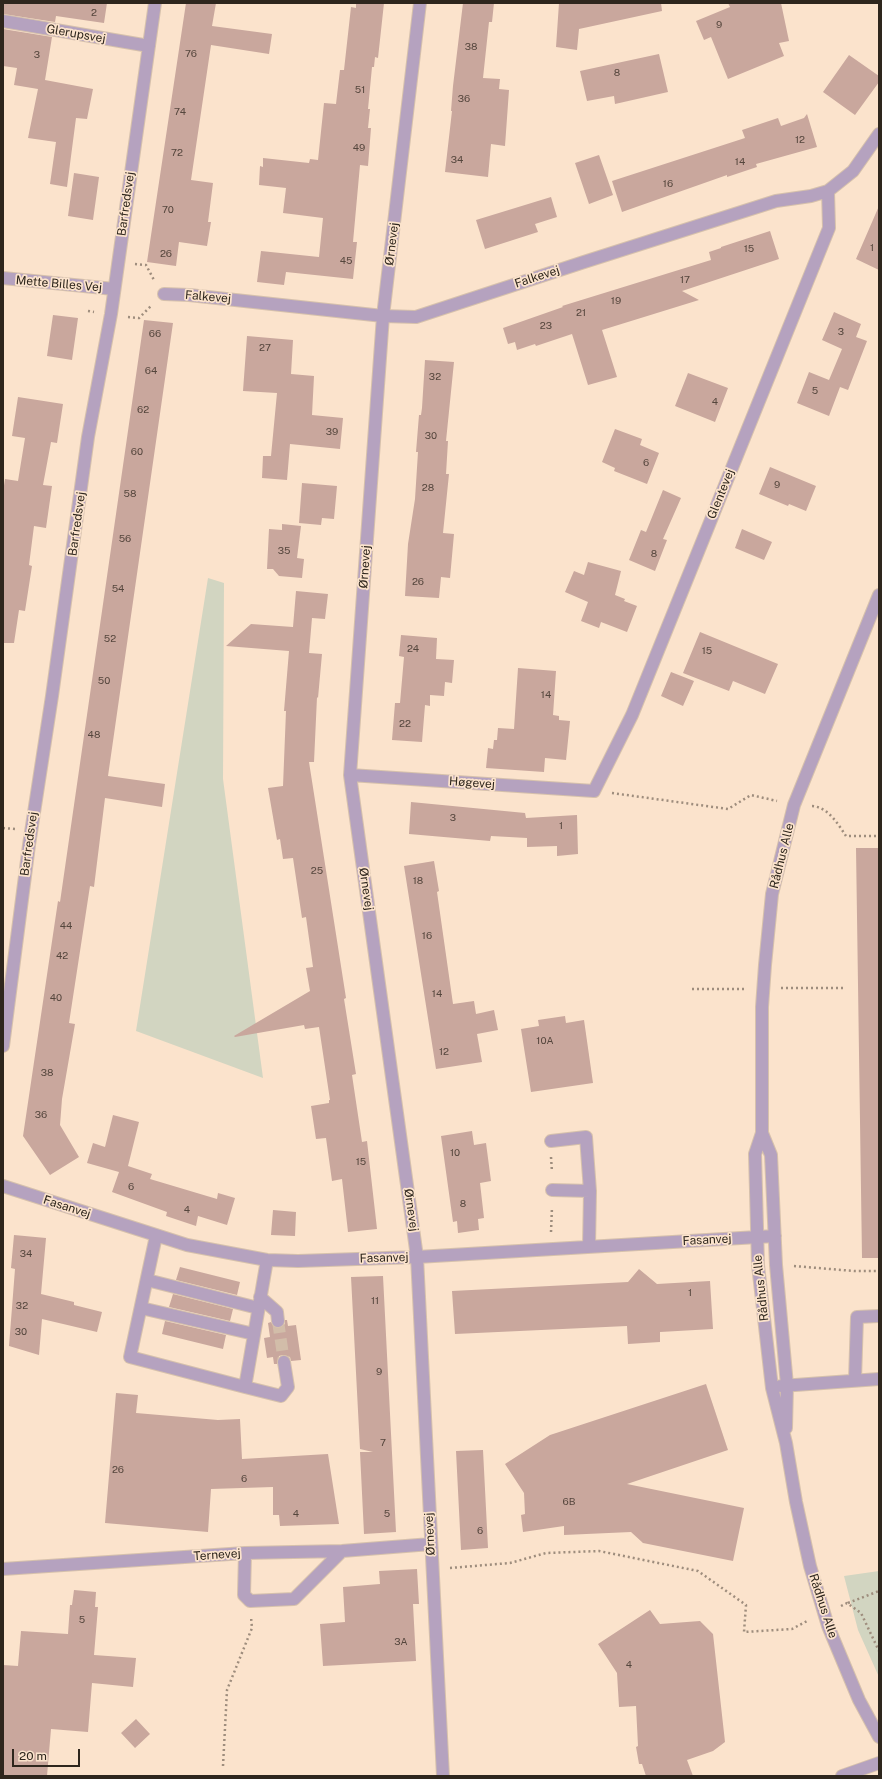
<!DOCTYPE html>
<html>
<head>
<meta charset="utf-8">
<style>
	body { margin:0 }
	#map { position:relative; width:882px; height:1779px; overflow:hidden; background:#fbe3cc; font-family:"Public Sans",sans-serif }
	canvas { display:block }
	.frame { position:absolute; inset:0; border:4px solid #2e261d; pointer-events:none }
	.scale { position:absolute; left:12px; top:1749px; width:68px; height:18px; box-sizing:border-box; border:2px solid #2e261d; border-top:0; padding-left:5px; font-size:12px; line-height:14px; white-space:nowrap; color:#2e261d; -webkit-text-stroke:3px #fbe3cc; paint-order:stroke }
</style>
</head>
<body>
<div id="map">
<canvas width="882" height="1779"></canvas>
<div class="frame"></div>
<div class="scale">20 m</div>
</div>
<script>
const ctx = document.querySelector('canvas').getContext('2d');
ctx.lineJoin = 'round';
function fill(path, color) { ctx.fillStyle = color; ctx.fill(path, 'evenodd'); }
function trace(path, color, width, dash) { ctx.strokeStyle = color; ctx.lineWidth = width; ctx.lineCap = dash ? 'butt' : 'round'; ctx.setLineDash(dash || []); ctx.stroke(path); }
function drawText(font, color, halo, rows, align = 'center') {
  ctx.font = font + ' "Public Sans",sans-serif'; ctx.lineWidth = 3.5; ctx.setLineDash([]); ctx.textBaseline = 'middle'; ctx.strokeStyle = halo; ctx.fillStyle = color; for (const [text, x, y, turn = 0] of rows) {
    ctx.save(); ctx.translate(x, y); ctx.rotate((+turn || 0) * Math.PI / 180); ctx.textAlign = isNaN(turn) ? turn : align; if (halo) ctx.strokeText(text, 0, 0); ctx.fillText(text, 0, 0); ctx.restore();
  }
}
const green = new Path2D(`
	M 208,578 L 224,583 L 223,779 L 263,1078 L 136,1031 Z
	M 879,1571 L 879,1677 L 858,1630 L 844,1576 Z`);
const building = new Path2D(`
	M 3,3 L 107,3 L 104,23 L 56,16 L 55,22 L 3,14 Z
	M 186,3 L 216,3 L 212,26 L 272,34 L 269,54 L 211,45 L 191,180 L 213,183 L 208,222 L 211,222 L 207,246 L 179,242 L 176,266 L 147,262 Z
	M 356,3 L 384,3 L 378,58 L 375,57 L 374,67 L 372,67 L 368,109 L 370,109 L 368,128 L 371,128 L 368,166 L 360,165 L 353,242 L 357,242 L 353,279 L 286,272 L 284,285 L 257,282 L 261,251 L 319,257 L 323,218 L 283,213 L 286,188 L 259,185 L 260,166 L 263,167 L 263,158 L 309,163 L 310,159 L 318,160 L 324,103 L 336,104 L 340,70 L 344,70 L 351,7 L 356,8 Z
	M 463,3 L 494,3 L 492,22 L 489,22 L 483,78 L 500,79 L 499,89 L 509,90 L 505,146 L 491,144 L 488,177 L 445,172 L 452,111 L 451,111 L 453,86 Z
	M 559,3 L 661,3 L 662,11 L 579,29 L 577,50 L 556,47 Z
	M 728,3 L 781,3 L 789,41 L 779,43 L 784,56 L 728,79 L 711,37 L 704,40 L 696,21 L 730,7 Z
	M 3,29 L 52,37 L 45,80 L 93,89 L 87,119 L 76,118 L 67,187 L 50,184 L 56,142 L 28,138 L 38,89 L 14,85 L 17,68 L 3,66 Z
	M 659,54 L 668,92 L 615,104 L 614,96 L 587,101 L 580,71 Z
	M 849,55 L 879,76 L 879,82 L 855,115 L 823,92 Z
	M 807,114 L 817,147 L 756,164 L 757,167 L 727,177 L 727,175 L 622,212 L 612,181 L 745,138 L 742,130 L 778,118 L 781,126 L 804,118 Z
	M 599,155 L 613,195 L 589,204 L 575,163 Z
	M 74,173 L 99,177 L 93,220 L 68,216 Z
	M 551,197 L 557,217 L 535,224 L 538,232 L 485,249 L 476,220 Z
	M 879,206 L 879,270 L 856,259 Z
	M 770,231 L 779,259 L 682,291 L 699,300 L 602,330 L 617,377 L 588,385 L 572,334 L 536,346 L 535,344 L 517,350 L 515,342 L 508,344 L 503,328 L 563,307 L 562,306 L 711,260 L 709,252 L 721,248 L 721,247 Z
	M 834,312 L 861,324 L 856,337 L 867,341 L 848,390 L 840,387 L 829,416 L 797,403 L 809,372 L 829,380 L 842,349 L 822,340 Z
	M 53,315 L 78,318 L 72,360 L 47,356 Z
	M 144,320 L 173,323 L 108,776 L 165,784 L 162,807 L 105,798 L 94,887 L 90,886 L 69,1023 L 75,1024 L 62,1099 L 60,1125 L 79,1157 L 50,1175 L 23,1136 L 58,901 L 60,902 Z
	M 247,336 L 293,340 L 291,374 L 314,376 L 312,415 L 343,418 L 340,449 L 290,444 L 287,480 L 262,478 L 263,456 L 271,456 L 277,393 L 243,391 Z
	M 425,360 L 454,362 L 446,441 L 448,441 L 446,474 L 449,474 L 443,533 L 454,534 L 450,578 L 441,577 L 439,598 L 405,596 L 408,544 L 415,499 L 418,452 L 416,452 L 419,415 L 421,415 L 422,408 Z
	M 688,373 L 728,388 L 715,422 L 675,406 Z
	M 18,397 L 63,404 L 57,443 L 51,442 L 43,485 L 52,486 L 46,528 L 34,526 L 29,565 L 32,566 L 25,611 L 19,610 L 14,643 L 3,643 L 3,492 L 5,479 L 18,481 L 25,438 L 12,436 Z
	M 615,429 L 642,439 L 640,445 L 659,453 L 647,484 L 614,471 L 615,468 L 602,462 Z
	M 770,467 L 816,486 L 806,511 L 789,504 L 788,506 L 759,494 Z
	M 302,483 L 337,486 L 334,519 L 322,518 L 321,525 L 299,523 Z
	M 663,490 L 681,498 L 663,539 L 667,540 L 655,571 L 629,560 L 641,530 L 646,532 Z
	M 282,524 L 301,526 L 297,558 L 304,559 L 302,578 L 279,576 L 273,569 L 267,569 L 269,529 L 282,530 Z
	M 742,529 L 772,542 L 764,560 L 735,548 Z
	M 588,562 L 621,571 L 615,595 L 625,599 L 624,601 L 637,606 L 627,632 L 601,622 L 599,628 L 581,621 L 588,602 L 565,592 L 574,571 L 584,575 Z
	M 296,591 L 328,594 L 325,619 L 312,618 L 309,653 L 322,654 L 318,698 L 317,697 L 314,762 L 309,762 L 346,998 L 344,999 L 356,1074 L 352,1075 L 362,1142 L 367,1141 L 377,1229 L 348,1232 L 342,1179 L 332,1181 L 326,1138 L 316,1139 L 311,1106 L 329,1103 L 329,1100 L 330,1100 L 319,1027 L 305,1029 L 304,1025 L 235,1037 L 234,1036 L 310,991 L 306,968 L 313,967 L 306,917 L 302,918 L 293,858 L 283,859 L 280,839 L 277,840 L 268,788 L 283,786 L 286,711 L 284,711 L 289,651 L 226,646 L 251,624 L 293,627 Z
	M 700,632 L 778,664 L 765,694 L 733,681 L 729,691 L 683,673 Z
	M 401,635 L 437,638 L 436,659 L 454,660 L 452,683 L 445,682 L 444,696 L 430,695 L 430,706 L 425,705 L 422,742 L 392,740 L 395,703 L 400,703 L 404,657 L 399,656 Z
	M 518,668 L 556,671 L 553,715 L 559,716 L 559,720 L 570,721 L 566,760 L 545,758 L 544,772 L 486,768 L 488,748 L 493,749 L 494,740 L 497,740 L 498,728 L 514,729 Z
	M 671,672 L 694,681 L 683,706 L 661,696 Z
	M 411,802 L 525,813 L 526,818 L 577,815 L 578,854 L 557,856 L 557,846 L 527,847 L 527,838 L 491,836 L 490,841 L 409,834 Z
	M 856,848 L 879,848 L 879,1258 L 862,1258 Z
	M 434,861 L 439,891 L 437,892 L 453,1004 L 474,1001 L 476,1014 L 494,1010 L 498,1030 L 477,1034 L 482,1062 L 436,1069 L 404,866 Z
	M 565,1016 L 566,1023 L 584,1020 L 593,1083 L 531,1092 L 521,1029 L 539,1026 L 538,1020 Z
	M 113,1115 L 139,1122 L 128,1166 L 152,1174 L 150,1179 L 217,1199 L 218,1193 L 235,1198 L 227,1225 L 198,1216 L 196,1226 L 166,1216 L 167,1212 L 112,1192 L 119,1172 L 87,1163 L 93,1143 L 105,1147 Z
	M 472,1131 L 474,1145 L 486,1143 L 491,1181 L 480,1183 L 484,1218 L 478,1219 L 479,1230 L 458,1233 L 457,1221 L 453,1222 L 441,1136 Z
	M 273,1210 L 296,1212 L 295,1236 L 271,1235 Z
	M 14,1235 L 46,1238 L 41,1294 L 74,1302 L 74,1305 L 102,1312 L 97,1332 L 42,1319 L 39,1355 L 9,1346 L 15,1269 L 11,1268 Z
	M 180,1267 L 240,1282 L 237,1295 L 176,1280 Z
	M 639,1269 L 657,1284 L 710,1281 L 713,1329 L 660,1332 L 660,1342 L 628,1344 L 627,1326 L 455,1334 L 452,1291 L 628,1282 Z
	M 383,1276 L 396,1532 L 364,1534 L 360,1452 L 373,1452 L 360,1449 L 351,1277 Z
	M 173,1294 L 233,1309 L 230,1321 L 169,1307 Z
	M 285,1320 L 287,1320 L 288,1326 L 296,1325 L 301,1360 L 291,1361 L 290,1357 L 283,1355 L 279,1356 L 277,1364 L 274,1364 L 273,1357 L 267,1358 L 264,1338 L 270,1337 L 268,1323 L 271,1322 L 275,1328 L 279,1328 L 285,1324 Z
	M 165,1321 L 226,1335 L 223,1349 L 162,1334 Z
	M 706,1384 L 728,1450 L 627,1484 L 744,1508 L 733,1561 L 643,1543 L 631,1532 L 564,1535 L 564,1526 L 523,1532 L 521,1515 L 525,1514 L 524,1493 L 505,1464 L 550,1435 Z
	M 116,1393 L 138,1395 L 136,1413 L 218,1420 L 240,1419 L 242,1459 L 328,1454 L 339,1524 L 280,1526 L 279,1515 L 273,1515 L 273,1487 L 211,1489 L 208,1532 L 105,1523 Z
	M 483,1450 L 488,1548 L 461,1550 L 456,1451 Z
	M 417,1569 L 419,1604 L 413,1604 L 416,1661 L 323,1666 L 320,1624 L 345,1622 L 343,1587 L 380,1584 L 379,1571 Z
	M 74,1590 L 96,1592 L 95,1607 L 98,1607 L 94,1655 L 136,1658 L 133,1687 L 92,1683 L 88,1732 L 51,1729 L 47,1776 L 3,1775 L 3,1665 L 18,1666 L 21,1631 L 68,1634 L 70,1605 L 72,1605 Z
	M 650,1610 L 660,1624 L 700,1621 L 713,1634 L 725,1742 L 713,1751 L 687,1760 L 693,1776 L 646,1776 L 642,1764 L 639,1764 L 636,1747 L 638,1746 L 636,1706 L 619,1707 L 617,1673 L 598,1644 Z
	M 136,1719 L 150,1734 L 135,1748 L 121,1733 Z`);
const minorTunnel = new Path2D(`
	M 278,1321 L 284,1362`);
const path = new Path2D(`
	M 135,264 L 146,265 L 154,280
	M 88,311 L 94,312
	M 128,317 L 139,318 L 152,305
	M 612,793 L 728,809 L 751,795 L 777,801
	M 812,806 C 828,807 838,824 846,836 L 879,836
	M 3,828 L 15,829
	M 781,988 L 846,988
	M 692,989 L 746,989
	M 551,1157 L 552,1172
	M 551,1232 L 552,1207
	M 794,1266 L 854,1271 L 879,1271
	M 450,1568 L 510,1563 L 546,1553 L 599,1551 L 698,1571 L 746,1605 L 744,1632 L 792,1629 L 809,1620
	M 848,1603 L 879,1591
	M 841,1606 L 847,1603 L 861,1613 L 879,1651
	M 223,1766 L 227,1690 L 252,1628 L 251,1617`);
const minor = new Path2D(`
	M 420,3 L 383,316 L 350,775 L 417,1257 L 443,1776
	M 3,21 L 149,46
	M 3,278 L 114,289
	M 164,294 L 189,295 L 383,316 L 416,317 L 584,262 L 776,201 L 811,196 L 828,191 L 853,171 L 879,134
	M 879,595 L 794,805 L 772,894 L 765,965 L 762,1007 L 762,1133 L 755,1154 L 758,1265 L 772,1388 L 786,1443 L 796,1502 L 810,1566 L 828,1626 L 859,1700 L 879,1737
	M 350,775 L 594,791 L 632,715 L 829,228 L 828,191
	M 3,1046 L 29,845 L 52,696 L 88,437 L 111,314 L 155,3
	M 762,1133 L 771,1155 L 776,1265 L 787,1385 L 786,1428
	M 551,1141 L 586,1137 L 590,1191 L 589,1247
	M 3,1186 L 187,1245 L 267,1260 L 298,1261 L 417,1257 L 775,1236
	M 552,1190 L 590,1191
	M 156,1236 L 130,1357 L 245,1387 L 267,1260
	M 147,1280 L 258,1308
	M 260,1297 L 277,1312 L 278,1321
	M 141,1308 L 254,1334
	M 855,1380 L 857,1317 L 879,1316
	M 781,1386 L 879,1379
	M 245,1387 L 281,1396 L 288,1387 L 284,1362
	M 245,1553 L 244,1595 L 250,1601 L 294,1599 L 342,1551
	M 3,1569 L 245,1553 L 342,1551 L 431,1544
	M 842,1776 L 879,1763`);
const numberNames = [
	["2",94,13],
	["9",719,25],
	["38",471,47],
	["76",191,54],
	["3",37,55],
	["8",617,73],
	["51",360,90],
	["36",464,99],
	["74",180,112],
	["12",800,140],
	["49",359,148],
	["72",177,153],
	["34",457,160],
	["14",740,162],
	["16",668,184],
	["70",168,210],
	["1",872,248],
	["15",749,249],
	["26",166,254],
	["45",346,261],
	["17",685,280],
	["19",616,301],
	["21",581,313],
	["23",546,326],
	["3",841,332],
	["66",155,334],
	["27",265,348],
	["64",151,371],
	["32",435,377],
	["5",815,391],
	["4",715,402],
	["62",143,410],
	["39",332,432],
	["30",431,436],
	["60",137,452],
	["6",646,463],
	["9",777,485],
	["28",428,488],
	["58",130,494],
	["56",125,539],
	["35",284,551],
	["8",654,554],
	["26",418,582],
	["54",118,589],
	["52",110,639],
	["24",413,649],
	["15",707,651],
	["50",104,681],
	["14",546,695],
	["22",405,724],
	["48",94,735],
	["3",453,818],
	["1",561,826],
	["25",317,871],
	["18",418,881],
	["44",66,926],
	["16",427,936],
	["42",62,956],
	["14",437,994],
	["40",56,998],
	["10A",545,1041],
	["12",444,1052],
	["38",47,1073],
	["36",41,1115],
	["10",455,1153],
	["15",361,1162],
	["6",131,1187],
	["8",463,1204],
	["4",187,1210],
	["34",26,1254],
	["1",690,1293],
	["11",375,1301],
	["32",22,1306],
	["30",21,1332],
	["9",379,1372],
	["7",383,1443],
	["26",118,1470],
	["6",244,1479],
	["6B",569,1502],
	["4",296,1514],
	["5",387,1514],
	["6",480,1531],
	["5",82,1620],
	["3A",401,1642],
	["4",629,1665]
];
const streetNames = [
	["Glerupsvej",76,34,10],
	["Barfredsvej",126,204,-82],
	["Ørnevej",392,244,-83],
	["Falkevej",537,277,-18],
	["Mette Billes Vej",59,284,5],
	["Falkevej",208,297,5],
	["Glentevej",721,494,-68],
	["Barfredsvej",77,524,-82],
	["Ørnevej",365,567,-86],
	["Høgevej",472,783,4],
	["Barfredsvej",29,844,-82],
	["Rådhus Alle",782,856,-76],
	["Ørnevej",366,889,82],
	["Fasanvej",67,1207,18],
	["Ørnevej",411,1210,82],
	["Fasanvej",707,1240,-3],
	["Fasanvej",384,1258,-2],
	["Rådhus Alle",761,1288,-96],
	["Ørnevej",430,1534,-93],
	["Ternevej",217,1555,-4],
	["Rådhus Alle",823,1606,72]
];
fill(green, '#d2d5c1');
fill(building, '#c9a79d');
trace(minorTunnel, '#d2bda9', 12, [12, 6]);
trace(minor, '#d6c1ac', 14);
trace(path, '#9e8d7d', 2.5, [2, 3]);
trace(minor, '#b5a2bf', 12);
drawText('10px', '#55463d', null, numberNames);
drawText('12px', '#2e261d', '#fbe3cc', streetNames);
</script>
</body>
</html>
